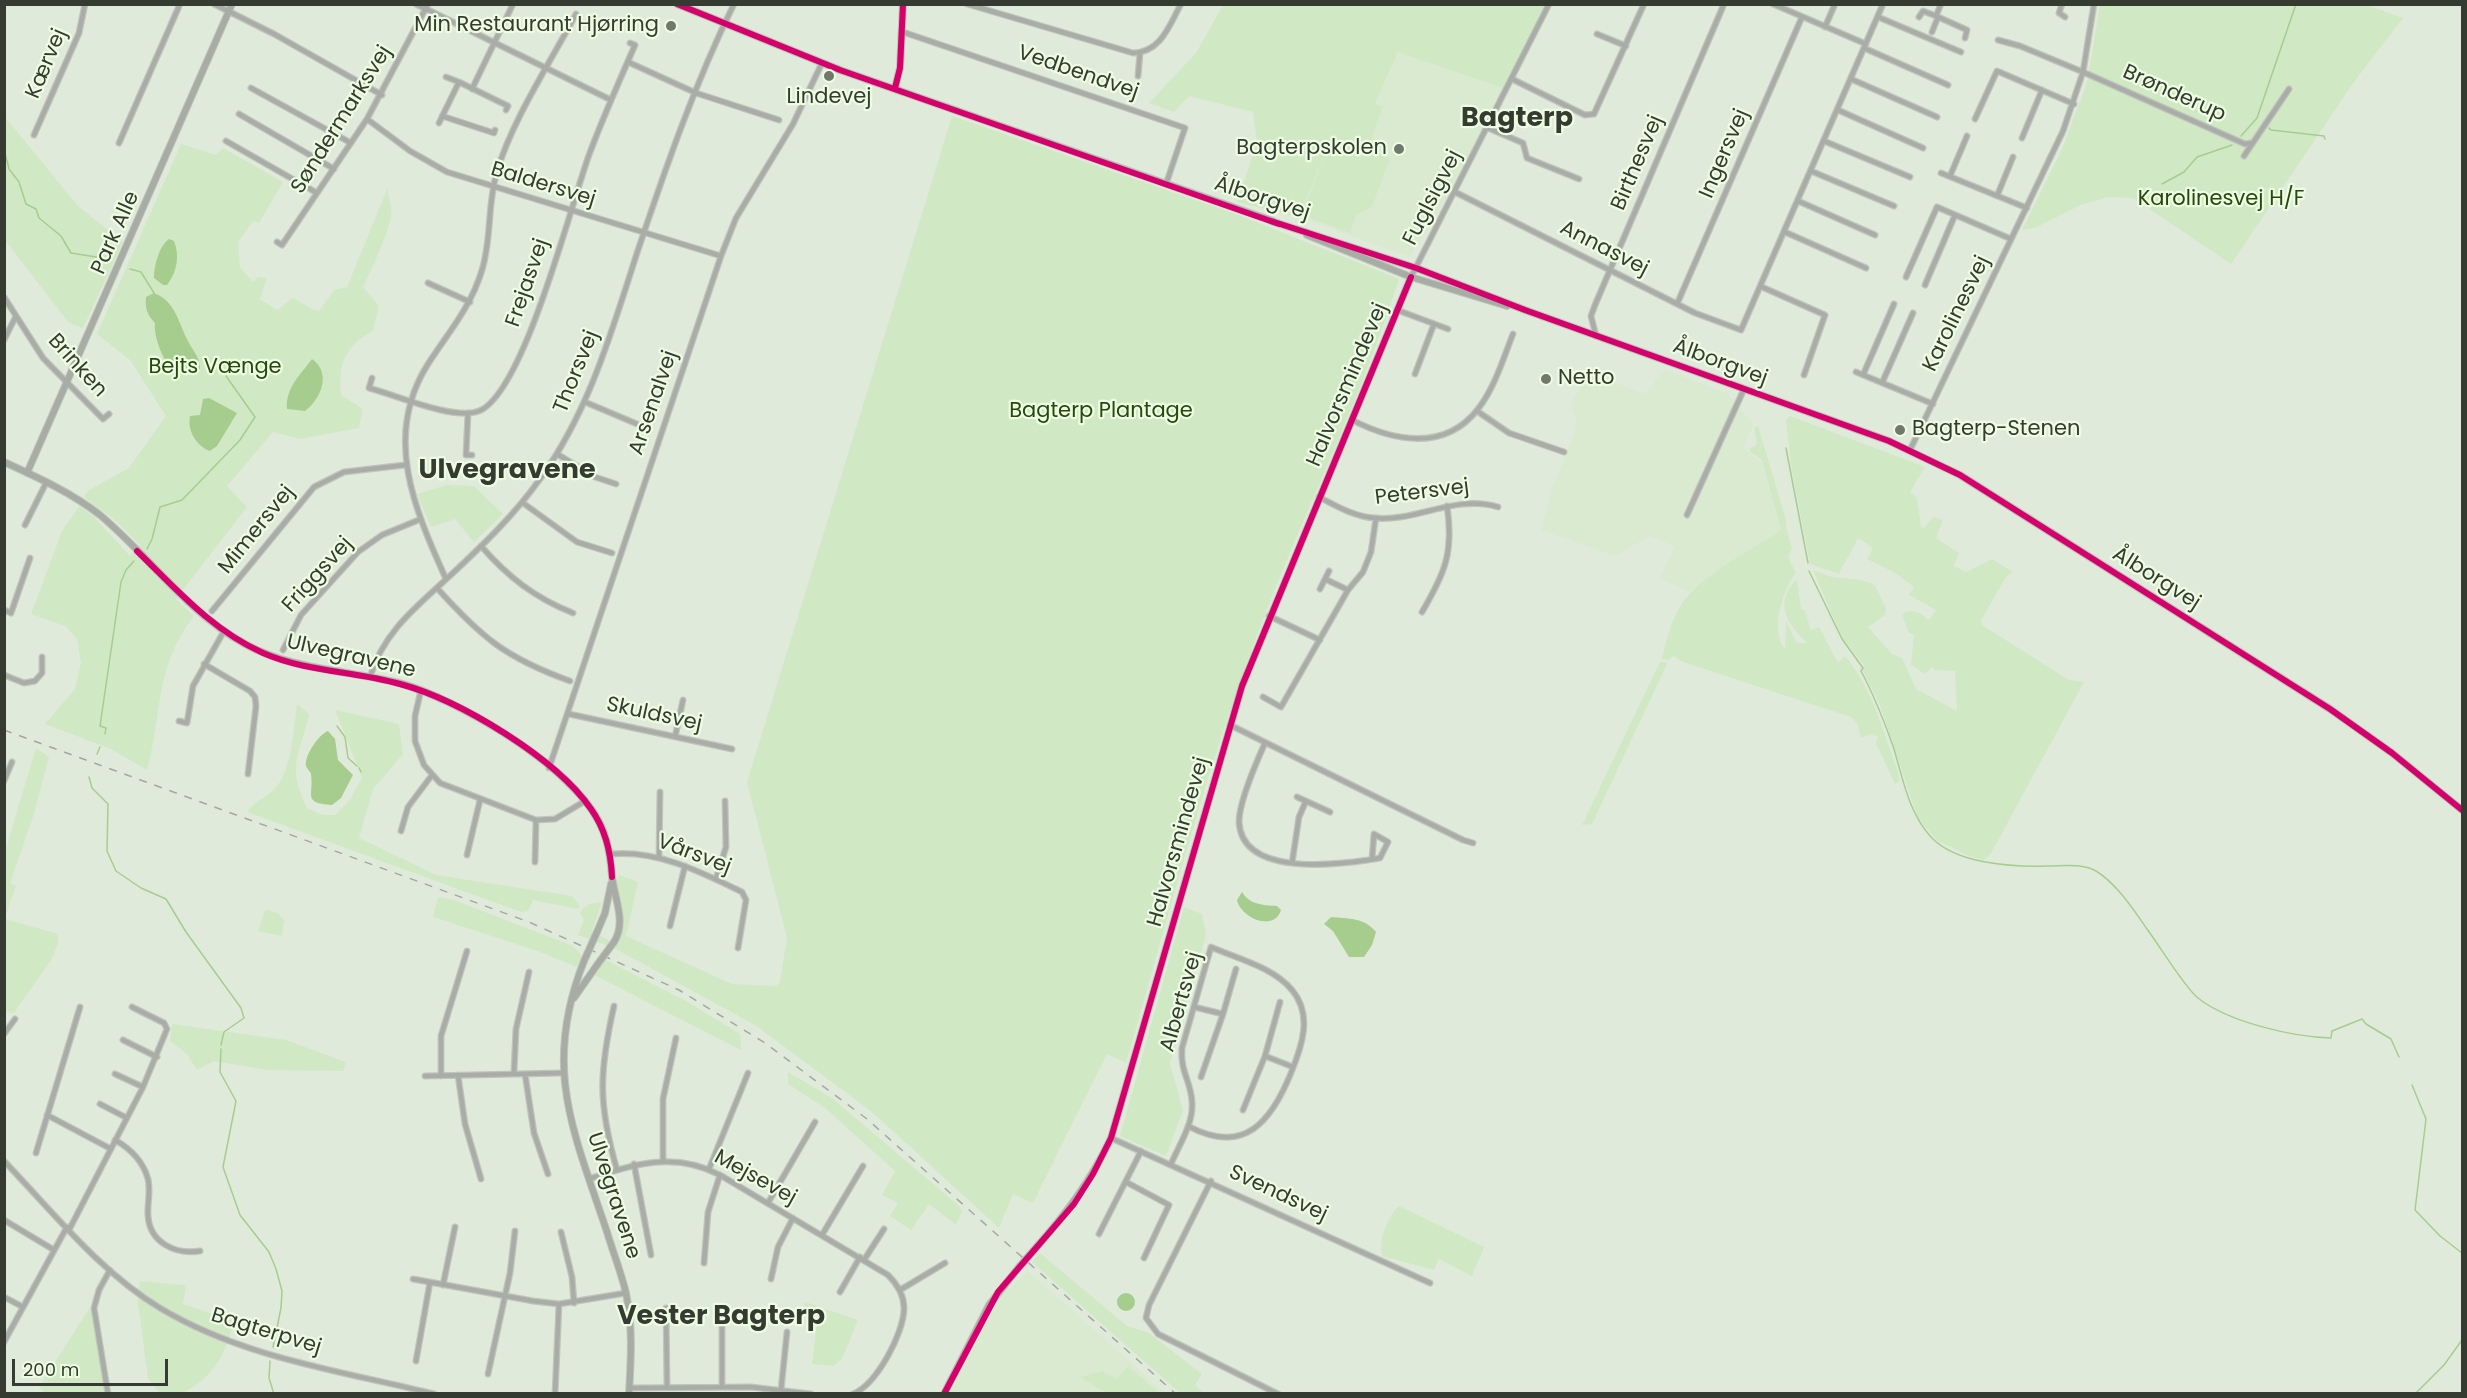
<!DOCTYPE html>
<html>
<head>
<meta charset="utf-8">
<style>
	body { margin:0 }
	#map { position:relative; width:2467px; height:1398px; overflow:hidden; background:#e0eadb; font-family:Poppins,sans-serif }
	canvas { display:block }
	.frame { position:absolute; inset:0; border:6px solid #353b31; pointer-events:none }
	.scale { position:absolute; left:12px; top:1359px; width:156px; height:27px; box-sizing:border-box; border:3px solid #353b31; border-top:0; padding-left:8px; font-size:18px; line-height:21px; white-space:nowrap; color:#353b31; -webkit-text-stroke:4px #ecfde2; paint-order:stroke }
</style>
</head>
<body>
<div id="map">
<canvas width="2467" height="1398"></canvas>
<div class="frame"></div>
<div class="scale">200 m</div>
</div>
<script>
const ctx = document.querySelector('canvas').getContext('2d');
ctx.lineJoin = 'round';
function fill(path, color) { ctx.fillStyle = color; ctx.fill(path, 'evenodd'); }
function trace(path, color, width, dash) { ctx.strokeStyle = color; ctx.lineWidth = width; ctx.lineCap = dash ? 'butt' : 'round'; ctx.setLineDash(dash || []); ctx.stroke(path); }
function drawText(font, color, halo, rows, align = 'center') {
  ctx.font = font + ' Poppins,sans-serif'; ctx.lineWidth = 4.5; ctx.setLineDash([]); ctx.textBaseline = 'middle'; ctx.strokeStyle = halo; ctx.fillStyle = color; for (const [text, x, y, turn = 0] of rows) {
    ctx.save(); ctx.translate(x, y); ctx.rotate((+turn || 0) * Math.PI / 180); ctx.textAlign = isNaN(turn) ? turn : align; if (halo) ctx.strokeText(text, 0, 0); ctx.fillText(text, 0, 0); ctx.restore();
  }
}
const built = new Path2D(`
	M 1399,51 L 1503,88 L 1449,194 L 1410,257 L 1299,217 L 1345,99 L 1376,103 Z
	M 1664,369 L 1729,394 L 1733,402 L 1754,423 L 1743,448 L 1762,463 L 1781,530 L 1689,592 L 1660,578 L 1674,547 L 1669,544 L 1649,536 L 1616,556 L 1541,530 L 1552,489 L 1575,432 L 1576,418 L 1571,405 L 1586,372 L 1646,394 Z
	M 1028,1271 L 1165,1393 L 948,1394 L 1001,1296 Z`);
const green = new Path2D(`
	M 2364,4 L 2403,18 L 2354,82 L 2231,264 L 2133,198 L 2108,197 L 2081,205 L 2035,228 L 2022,230 L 2062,149 L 2087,83 L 2100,5 Z
	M 1223,5 L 1223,4 L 1544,5 L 1503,88 L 1398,52 L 1375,104 L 1383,106 L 1368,149 L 1390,158 L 1372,207 L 1356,215 L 1350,233 L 1302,215 L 1329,143 L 1299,217 L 1237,202 L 1257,143 L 1253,112 L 1189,96 L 1174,112 L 1149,103 L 1196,53 Z
	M 952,116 L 1236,214 L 1399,279 C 1359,405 1299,522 1253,646 C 1202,782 1167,924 1126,1063 L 1107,1054 L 1033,1203 L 1013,1194 L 999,1228 L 872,1112 L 755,1025 L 614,948 L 578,935 L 584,920 L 580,913 C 584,904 593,903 602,902 L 592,931 L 615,944 C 628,924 610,897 619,875 L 638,882 L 626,936 L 732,984 L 777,986 L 780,981 L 787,938 L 747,782 Z
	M 5,117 L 78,206 L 123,242 L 83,328 L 68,322 L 5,240 Z
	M 181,144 L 216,155 L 223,148 L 283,182 L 259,223 L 253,221 L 238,242 L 240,267 L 253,282 L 258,277 L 267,278 L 260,299 L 277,310 L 293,298 L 314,310 L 319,311 L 334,290 L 347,287 L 388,187 C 387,197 393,206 391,216 C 390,229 370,274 363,287 L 379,306 L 373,331 C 345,346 338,364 341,395 L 363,409 L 359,428 L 300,439 L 273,432 L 227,486 L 247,507 L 176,599 L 194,616 C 154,667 163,712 147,770 L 111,749 L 45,724 L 75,689 L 81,663 L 77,639 L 65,626 L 31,614 L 62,531 L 79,506 L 94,517 L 130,556 L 140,545 L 117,522 L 84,497 L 89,490 L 129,468 L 166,416 L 130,360 L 97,334 Z
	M 1790,416 L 1925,467 L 1910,492 L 1917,498 L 1921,527 L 1924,528 L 1933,517 L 1943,520 L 1936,538 L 1959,553 L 1954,566 L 1966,572 L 1992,559 L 2013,572 L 2006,577 L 1981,620 L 1982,625 L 2069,680 L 2084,682 L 1990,855 L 1984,860 L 1969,856 L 1938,841 L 1918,819 L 1880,705 L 1863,671 L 1864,665 L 1842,638 L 1813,570 L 1832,577 L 1862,580 L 1875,585 L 1886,608 L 1885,615 L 1868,627 L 1892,654 L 1902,658 L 1916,689 L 1957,711 L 1955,671 L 1934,670 L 1933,666 L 1925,674 L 1911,665 L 1914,635 L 1909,633 L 1902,614 C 1914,607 1919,612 1929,620 L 1936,610 L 1909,595 L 1914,587 L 1897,574 L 1867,559 L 1873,548 L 1860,539 L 1857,540 L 1839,574 L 1810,564 L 1792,471 L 1786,421 Z
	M 1758,426 L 1786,520 L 1786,527 L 1792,549 L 1788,557 L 1796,573 C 1782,591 1770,630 1785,649 L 1786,621 L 1797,643 L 1807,643 C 1787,625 1773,602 1797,579 L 1801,609 L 1805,611 L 1811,630 L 1819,627 L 1838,663 L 1845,656 C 1874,691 1882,730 1898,771 L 1899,781 L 1895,784 L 1876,743 L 1878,737 L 1870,734 L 1861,738 L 1857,723 L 1851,717 L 1683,662 L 1674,656 L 1668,660 L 1662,659 C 1666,639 1673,614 1686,598 C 1707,572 1752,550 1781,530 L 1762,460 L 1750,452 L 1750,448 L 1757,445 L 1754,428 Z
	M 447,485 L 474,486 L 503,514 L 474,542 L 455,519 L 431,527 L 417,494 Z
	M 1660,662 L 1668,662 L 1592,824 L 1582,825 Z
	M 297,704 L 309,714 C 300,756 286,764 307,808 L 323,815 L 335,815 L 350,800 L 362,777 L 335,710 L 399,724 L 403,754 L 373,789 L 359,838 L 436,875 L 572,896 L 580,906 L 578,909 L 533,900 L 528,911 L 521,912 L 247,812 C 255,800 269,797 278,785 C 292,766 294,726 297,704 Z
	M 36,748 L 49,757 L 34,814 L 10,883 L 16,886 L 5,918 L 5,851 Z
	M 438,897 L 454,900 L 573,946 L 582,956 L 577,967 L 535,950 L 433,917 Z
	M 1184,907 L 1202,914 L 1206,934 L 1170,1064 L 1183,1110 L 1166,1156 L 1120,1136 Z
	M 269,910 L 279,914 L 284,920 L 282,936 L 258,931 L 265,911 Z
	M 5,919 L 58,934 L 58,944 L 51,960 L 14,1013 L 5,1012 Z
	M 604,959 L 686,1001 L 740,1034 L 741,1050 L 592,974 Z
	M 172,1024 L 286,1040 L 346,1062 L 343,1071 L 267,1070 L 214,1061 L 197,1070 L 187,1054 L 170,1041 Z
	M 788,1072 L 832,1098 L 959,1206 L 962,1211 L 956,1225 L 929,1204 L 911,1230 L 890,1216 L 898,1203 L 882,1195 L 895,1171 L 825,1108 L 788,1084 Z
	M 1399,1206 L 1484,1247 L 1472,1276 L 1439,1259 L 1434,1270 L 1382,1256 C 1379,1240 1387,1216 1399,1206 Z
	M 1040,1253 L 1127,1326 L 1149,1333 L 1202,1374 L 1195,1385 L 1204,1393 L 1180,1393 L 1032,1262 Z
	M 140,1281 L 186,1285 L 183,1304 L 233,1321 C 229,1350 211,1380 184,1392 C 177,1395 167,1393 160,1393 L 148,1379 L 138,1303 Z
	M 805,1302 L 858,1320 L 842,1359 L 833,1366 L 812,1364 L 818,1316 L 804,1312 Z
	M 92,1308 L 105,1393 L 44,1393 L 39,1387 L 89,1309 Z
	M 1128,1366 L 1159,1393 L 1106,1393 L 1080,1377 L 1102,1371 L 1117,1379 Z`);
const water = new Path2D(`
	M 169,239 L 174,241 C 180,256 177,272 167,285 L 163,285 L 154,278 C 154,266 159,246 169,239 Z
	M 154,293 C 176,301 179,325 189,343 C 194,352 200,358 200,369 C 194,376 192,374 184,371 C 180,369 175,370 171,367 C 162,360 153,333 155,323 C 147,315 145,308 146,297 Z
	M 312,359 C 332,373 321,399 305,411 L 287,409 C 285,388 301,374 312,359 Z
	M 209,398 L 237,413 L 217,446 L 210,451 C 196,446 187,430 190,416 L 200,415 L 203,399 Z
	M 328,731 L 335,739 L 338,760 L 353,775 L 341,798 L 332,805 C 302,803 314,796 311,774 C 310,771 307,769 306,766 C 304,756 319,734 328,731 Z
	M 1242,892 C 1250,905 1263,905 1277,906 L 1281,910 C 1274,933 1240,917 1237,900 Z
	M 1331,917 C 1348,919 1364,917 1376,932 L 1372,945 L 1364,957 L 1349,957 L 1333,931 L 1324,924 Z
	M1117 1302a9 9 0 1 1 18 0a9 9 0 1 1-18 0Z`);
const stream = new Path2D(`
	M 2269,128 L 2271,130 L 2324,136 L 2325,139
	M 2241,136 L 2257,118 L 2296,4
	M 4,149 L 9,169 L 19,182 L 26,204 L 36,209 L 39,218 L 61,236 L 71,253 L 109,259
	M 2162,184 L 2184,172 L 2197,157 L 2232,145
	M 130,269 L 141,272 L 154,293
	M 1786,448 L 1808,563
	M 147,549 L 152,539 L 160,507 L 182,500 L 240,440 L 255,417 L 226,376
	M 1809,571 L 1842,639 L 1863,668 L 1861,671 C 1874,695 1884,721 1893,746 C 1903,778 1908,812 1931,837 C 1956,864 2012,867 2047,866 C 2063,866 2081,863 2096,871 C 2117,884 2133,909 2147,929 C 2159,945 2185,988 2198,998 C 2228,1022 2293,1037 2331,1038 L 2332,1031 L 2362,1019 L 2366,1024 L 2391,1039 L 2399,1057
	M 337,726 L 345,737 L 348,758 L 357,766
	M 105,734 L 106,728 L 100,726 L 121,582 L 126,570 L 134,561
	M 97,754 L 100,747
	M 359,768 L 361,772
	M 89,777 L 92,788 L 108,804 L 107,851 L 116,871 L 141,888 L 166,899 L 186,932 L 241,1008 L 244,1018 L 224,1032 L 221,1045
	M 221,1049 L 220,1072 L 236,1101 L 223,1167 L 240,1215 L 269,1252 L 276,1269 L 282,1291 L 281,1308 L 273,1347
	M 2412,1085 L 2426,1119 L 2415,1210 L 2440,1236 L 2462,1253
	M 270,1361 L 269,1378 L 274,1394
	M 2415,1394 L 2444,1365 L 2462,1340`);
const street = new Path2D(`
	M 214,4 L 274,34 L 382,95
	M 416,4 L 611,100
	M 967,4 L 1133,53 C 1161,52 1169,26 1181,4
	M 1773,4 L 1866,44
	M 2062,4 L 2059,13 L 2065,17
	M 1936,16 L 1967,30 L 1965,38
	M 1878,17 L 1961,52
	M 1919,17 L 1923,11 L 1936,16 L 1941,4
	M 1825,27 L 1835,4
	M 903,32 L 1185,128 L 1166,184
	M 1932,32 L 1938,17
	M 1597,34 L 1626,46
	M 1998,40 L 2020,46 L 2083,72 L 2245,144 L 2252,143
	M 1864,48 L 1948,85
	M 628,62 L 696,93 L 779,120
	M 1138,76 L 1140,53
	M 446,77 L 459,82
	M 1512,79 L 1585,115 L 1594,114 L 1644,4
	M 1851,79 L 1937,117
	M 251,88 L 351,143
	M 472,89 L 513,4
	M 1838,110 L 1923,148
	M 239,114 L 334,169
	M 442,116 L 494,133 L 495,130
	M 367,119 L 410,151 L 447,172 L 721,256
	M 1975,119 L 1997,71 L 2074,104
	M 439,123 L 459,82 L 508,106 L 506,110
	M 1488,128 L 1523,143 L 1527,158 L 1579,179
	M 34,135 L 79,33 L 85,4
	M 2022,138 L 2042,90
	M 226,141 L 317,193
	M 1824,141 L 1910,177
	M 119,143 L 180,4
	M 2244,156 L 2289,89
	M 1811,171 L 1894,206
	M 1941,173 L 2027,208
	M 1950,176 L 1967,136
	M 1455,192 L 1695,313 L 1741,330 L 1883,4
	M 1997,196 L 2013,157
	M 1798,201 L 1875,235
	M 1785,232 L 1866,268
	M 277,242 L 282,245 L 367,119 L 428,4
	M 1411,277 L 1549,4
	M 1906,277 L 1937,207 L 2011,239
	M 428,283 L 470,302
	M 1925,285 L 1955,215
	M 1762,287 L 1825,315 L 1804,375
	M 4,297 L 43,358 L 103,419 L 109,414
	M 1677,304 L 1802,17
	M 1397,310 L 1448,329
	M 1596,336 L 1591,316 L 1595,305 L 1724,4
	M 4,340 L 16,316
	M 1856,372 L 1933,404
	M 1415,374 L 1434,324
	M 1863,375 L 1894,304
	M 372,378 L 369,388 C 396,395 454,421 479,411 C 524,393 571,204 589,155 C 603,117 619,82 635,45 L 630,43
	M 1882,383 L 1913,313
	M 585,402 L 637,424
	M 1477,411 L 1509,433 L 1564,452
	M 468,413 L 466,455 L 472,455
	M 1352,420 C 1393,441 1445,452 1478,409 C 1495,387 1503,359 1513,334
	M 1910,450 L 2063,131 L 2083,72 L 2094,4
	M 557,454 L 595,477 L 616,484
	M 1319,497 C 1336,506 1355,517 1375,518 C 1417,522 1455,494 1498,507
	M 523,503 L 577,542 L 612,553
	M 1687,515 L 1744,389
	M 25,525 L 46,483
	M 481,546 C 508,577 535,598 573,613
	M 446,579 C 415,510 382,436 428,364 C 448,333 471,307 482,270 C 492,238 487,204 497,172 C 511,122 551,61 576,14
	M 1325,579 L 1348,590
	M 437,588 C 482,638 506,658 570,681
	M 1320,589 L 1329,571
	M 4,610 L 11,613 L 30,558
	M 212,611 L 314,487 L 344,472 L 405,465
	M 1422,612 C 1445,573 1454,552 1447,506
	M 1269,616 L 1320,640
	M 283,650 L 301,615 L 358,552 L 382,535 L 421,519
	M 204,664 L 250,691 L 255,697 L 256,706 L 248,774
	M 4,675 L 24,683 L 35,681 L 42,673 L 42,657
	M 370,677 C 384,630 419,605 454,572 C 485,543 515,514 540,479 C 590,410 612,330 638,250 C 666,167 695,83 734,4
	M 421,690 L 415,716 L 415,741 L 424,765 L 440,783 L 536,820 L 555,819 L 585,801
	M 1263,697 L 1281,707 L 1348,590 L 1363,572 L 1371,552 L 1376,518
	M 569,714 L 732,749
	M 179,721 L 187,723 L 193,686 L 224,631
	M 1230,725 L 1463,840 L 1473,843
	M 675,737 L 683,700
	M 1265,743 C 1256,763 1239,801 1239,822 C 1242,876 1333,865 1368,860 L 1380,858 L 1388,842 L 1374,834 L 1372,859
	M 549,768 L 721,256 L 736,218 L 793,124 L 822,63
	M 4,781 L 12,762
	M 1297,797 L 1330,812
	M 401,831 L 408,807 L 432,775
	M 611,854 C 658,850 701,872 742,892 L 746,900 L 738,948
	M 467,855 L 480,800
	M 659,857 L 660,792
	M 535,862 L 536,820
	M 1292,863 L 1299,817 L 1306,801
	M 716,879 L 726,847 L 725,801
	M 670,926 L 685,866
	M 614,1006 C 599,1072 598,1104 617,1170
	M 1194,1007 L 1223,1014 L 1201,1077
	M 1223,1014 L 1236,969
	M 4,1034 L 15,1019
	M 123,1040 L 157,1057
	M 1265,1056 L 1293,1067
	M 514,1072 L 516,1029 L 529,972
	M 115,1074 L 143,1087
	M 525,1074 L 534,1133 L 548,1174
	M 458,1075 L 465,1124 L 481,1179
	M 425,1076 L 563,1073
	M 441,1076 L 441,1036 L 467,951
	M 100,1104 L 127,1118
	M 1243,1110 L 1265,1056 L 1280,1002
	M 47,1115 L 111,1149
	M 1111,1138 L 1430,1283
	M 115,1140 C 131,1149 143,1161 148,1179 C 151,1192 147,1203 148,1216 C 150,1243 176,1255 200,1251
	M 36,1153 L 80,1007
	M 663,1160 L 663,1099 L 676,1038
	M 4,1161 C 53,1212 100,1272 160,1308 C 243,1358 342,1371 434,1394
	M 634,1164 L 651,1255
	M 1171,1164 C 1179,1145 1194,1123 1192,1102 C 1191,1081 1180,1072 1182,1048 L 1211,947 C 1238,959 1273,967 1292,990 C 1313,1015 1302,1046 1291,1073 C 1271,1122 1244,1156 1188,1126
	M 709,1169 L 748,1073
	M 589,1179 C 635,1164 674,1151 720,1175 L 888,1275 C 897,1284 904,1294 904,1308 C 904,1333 877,1384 853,1394
	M 1211,1181 L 1149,1305 L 1146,1318 L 1158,1334 L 1278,1394
	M 1126,1182 L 1169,1205 L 1144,1258
	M 768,1203 L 815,1122
	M 4,1220 L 54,1250
	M 69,1230 L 143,1087 L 167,1029 L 164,1023 L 132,1007
	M 561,1232 L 572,1277 L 574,1303
	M 1099,1234 L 1141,1151
	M 822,1235 L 863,1166
	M 864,1260 L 884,1229
	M 704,1263 L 708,1212 L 720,1175
	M 413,1279 L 533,1301 L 559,1304 L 626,1293
	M 771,1279 L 778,1247 L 793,1218
	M 443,1285 L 455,1227
	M 900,1290 L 945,1263
	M 840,1292 L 860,1257
	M 4,1297 L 23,1307
	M 666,1308 L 667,1387
	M 722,1321 L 722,1387
	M 4,1342 L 67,1227
	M 416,1361 L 430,1282
	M 488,1374 L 510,1273 L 515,1231
	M 630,1388 L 751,1387 L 811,1394
	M 781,1390 L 787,1332
	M 108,1394 L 94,1308 L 99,1290 L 110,1270
	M 555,1394 L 559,1304`);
const secondary = new Path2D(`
	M 677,4 L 840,70 L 1273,221
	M 895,88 L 900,68 L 903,4
	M 1271,221 L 1416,268 L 1525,310 L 1889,441 L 1960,475 L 2330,709 L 2392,753 L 2462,810
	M 1307,235 L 1411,277 L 1507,306
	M 4,462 C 37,477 72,493 100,515 C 150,557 187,612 245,644 C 292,670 348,670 399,683 C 458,699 568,764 598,820 C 608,838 610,856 612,876 C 614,898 627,922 614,942
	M 27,473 L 232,4
	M 597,932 L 605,913 L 611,884
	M 584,961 C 542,1067 573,1130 607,1232 C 613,1252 621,1272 626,1293 C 633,1327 631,1359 629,1394
	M 574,998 L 597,965
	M 1034,1250 C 1065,1215 1091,1181 1111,1138 L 1242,686 L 1411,277
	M 944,1394 L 989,1305 L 1019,1267`);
const rail = new Path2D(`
	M 4,730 L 529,922 L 679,990 L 765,1043 L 867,1119 L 1176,1394`);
const secondaryBridge = new Path2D(`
	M 584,961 L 597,932
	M 597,965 L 614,942
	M 1019,1267 L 1034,1250`);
const cycleway = new Path2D(`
	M 677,4 L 840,70 L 1279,224
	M 895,88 L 900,68 L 903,4
	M 1271,221 L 1416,268 L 1525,310 L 1889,441 L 1960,475 L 2330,709 L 2392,753 L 2462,810
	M 137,551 C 176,589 212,630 263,653 C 306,672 355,671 400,684 C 460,700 556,758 591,809 C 606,830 611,852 612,877
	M 944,1394 L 998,1292 L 1074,1204 L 1093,1174 L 1111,1138 L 1242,686 L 1411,277`);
const markers = [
	[671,26,6,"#71786c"],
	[829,76,6,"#71786c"],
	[1399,149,6,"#71786c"],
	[1546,379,6,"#71786c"],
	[1900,430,6,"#71786c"]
];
const poiNames = [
	["Min Restaurant Hjørring",659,26],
	["Lindevej",829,98,"center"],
	["Bagterpskolen",1387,149],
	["Netto",1558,379,"left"],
	["Bagterp-Stenen",1912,430,"left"]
];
const streetNames = [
	["Kærvej",47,64,-67],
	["Vedbendvej",1078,73,19],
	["Brønderup",2174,94,24],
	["Søndermarksvej",342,120,-58],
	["Ingersvej",1725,154,-67],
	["Birthesvej",1638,163,-67],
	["Baldersvej",543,185,17],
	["Fuglsigvej",1433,198,-63],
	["Ålborgvej",1262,199,18],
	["Park Alle",116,233,-66],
	["Annasvej",1604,249,27],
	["Frejasvej",528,283,-71],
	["Karolinesvej",1957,314,-64],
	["Ålborgvej",1720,363,20],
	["Brinken",77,366,48],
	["Thorsvej",577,372,-68],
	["Halvorsmindevej",1348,385,-67],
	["Arsenalvej",654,403,-71],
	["Petersvej",1422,493,-7],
	["Mimersvej",257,530,-51],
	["Friggsvej",318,575,-48],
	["Ålborgvej",2156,579,32],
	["Ulvegravene",351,657,13],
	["Skuldsvej",654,715,12],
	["Halvorsmindevej",1179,842,-74],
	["Vårsvej",694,855,21],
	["Albertsvej",1182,1002,-74],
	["Mejsevej",755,1178,29],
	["Svendsvej",1278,1194,25],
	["Ulvegravene",613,1196,72],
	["Bagterpvej",266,1332,17]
];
const parkNames = [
	["Karolinesvej H/F",2221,200],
	["Bejts Vænge",215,368],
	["Bagterp Plantage",1101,412]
];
const districtNames = [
	["Bagterp",1517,119],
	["Ulvegravene",507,471],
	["Vester Bagterp",721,1317]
];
fill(built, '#d9ead1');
fill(green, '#d1e8c4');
fill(water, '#a6cd8e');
trace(stream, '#a6cd8e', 1.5);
trace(street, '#bfc5bb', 7);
trace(secondary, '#bfc5bb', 8);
trace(street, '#a9aca7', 4.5);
trace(secondary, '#a7aca4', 6);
trace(rail, '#a3a8a0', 1.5, [8, 8]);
trace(secondaryBridge, '#bfc5bb', 8, []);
trace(secondaryBridge, '#a7aca4', 6);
trace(cycleway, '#d6006c', 6);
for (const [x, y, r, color] of markers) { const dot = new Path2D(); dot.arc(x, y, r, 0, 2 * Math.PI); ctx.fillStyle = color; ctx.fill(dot); trace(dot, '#ecfde2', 2); }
drawText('21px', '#353b31', '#ecfde2', poiNames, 'right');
drawText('21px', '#353b31', '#ecfde2', streetNames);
drawText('21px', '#28470d', '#ecfde2', parkNames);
drawText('bold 27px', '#353b31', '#ecfde2', districtNames);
</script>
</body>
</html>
